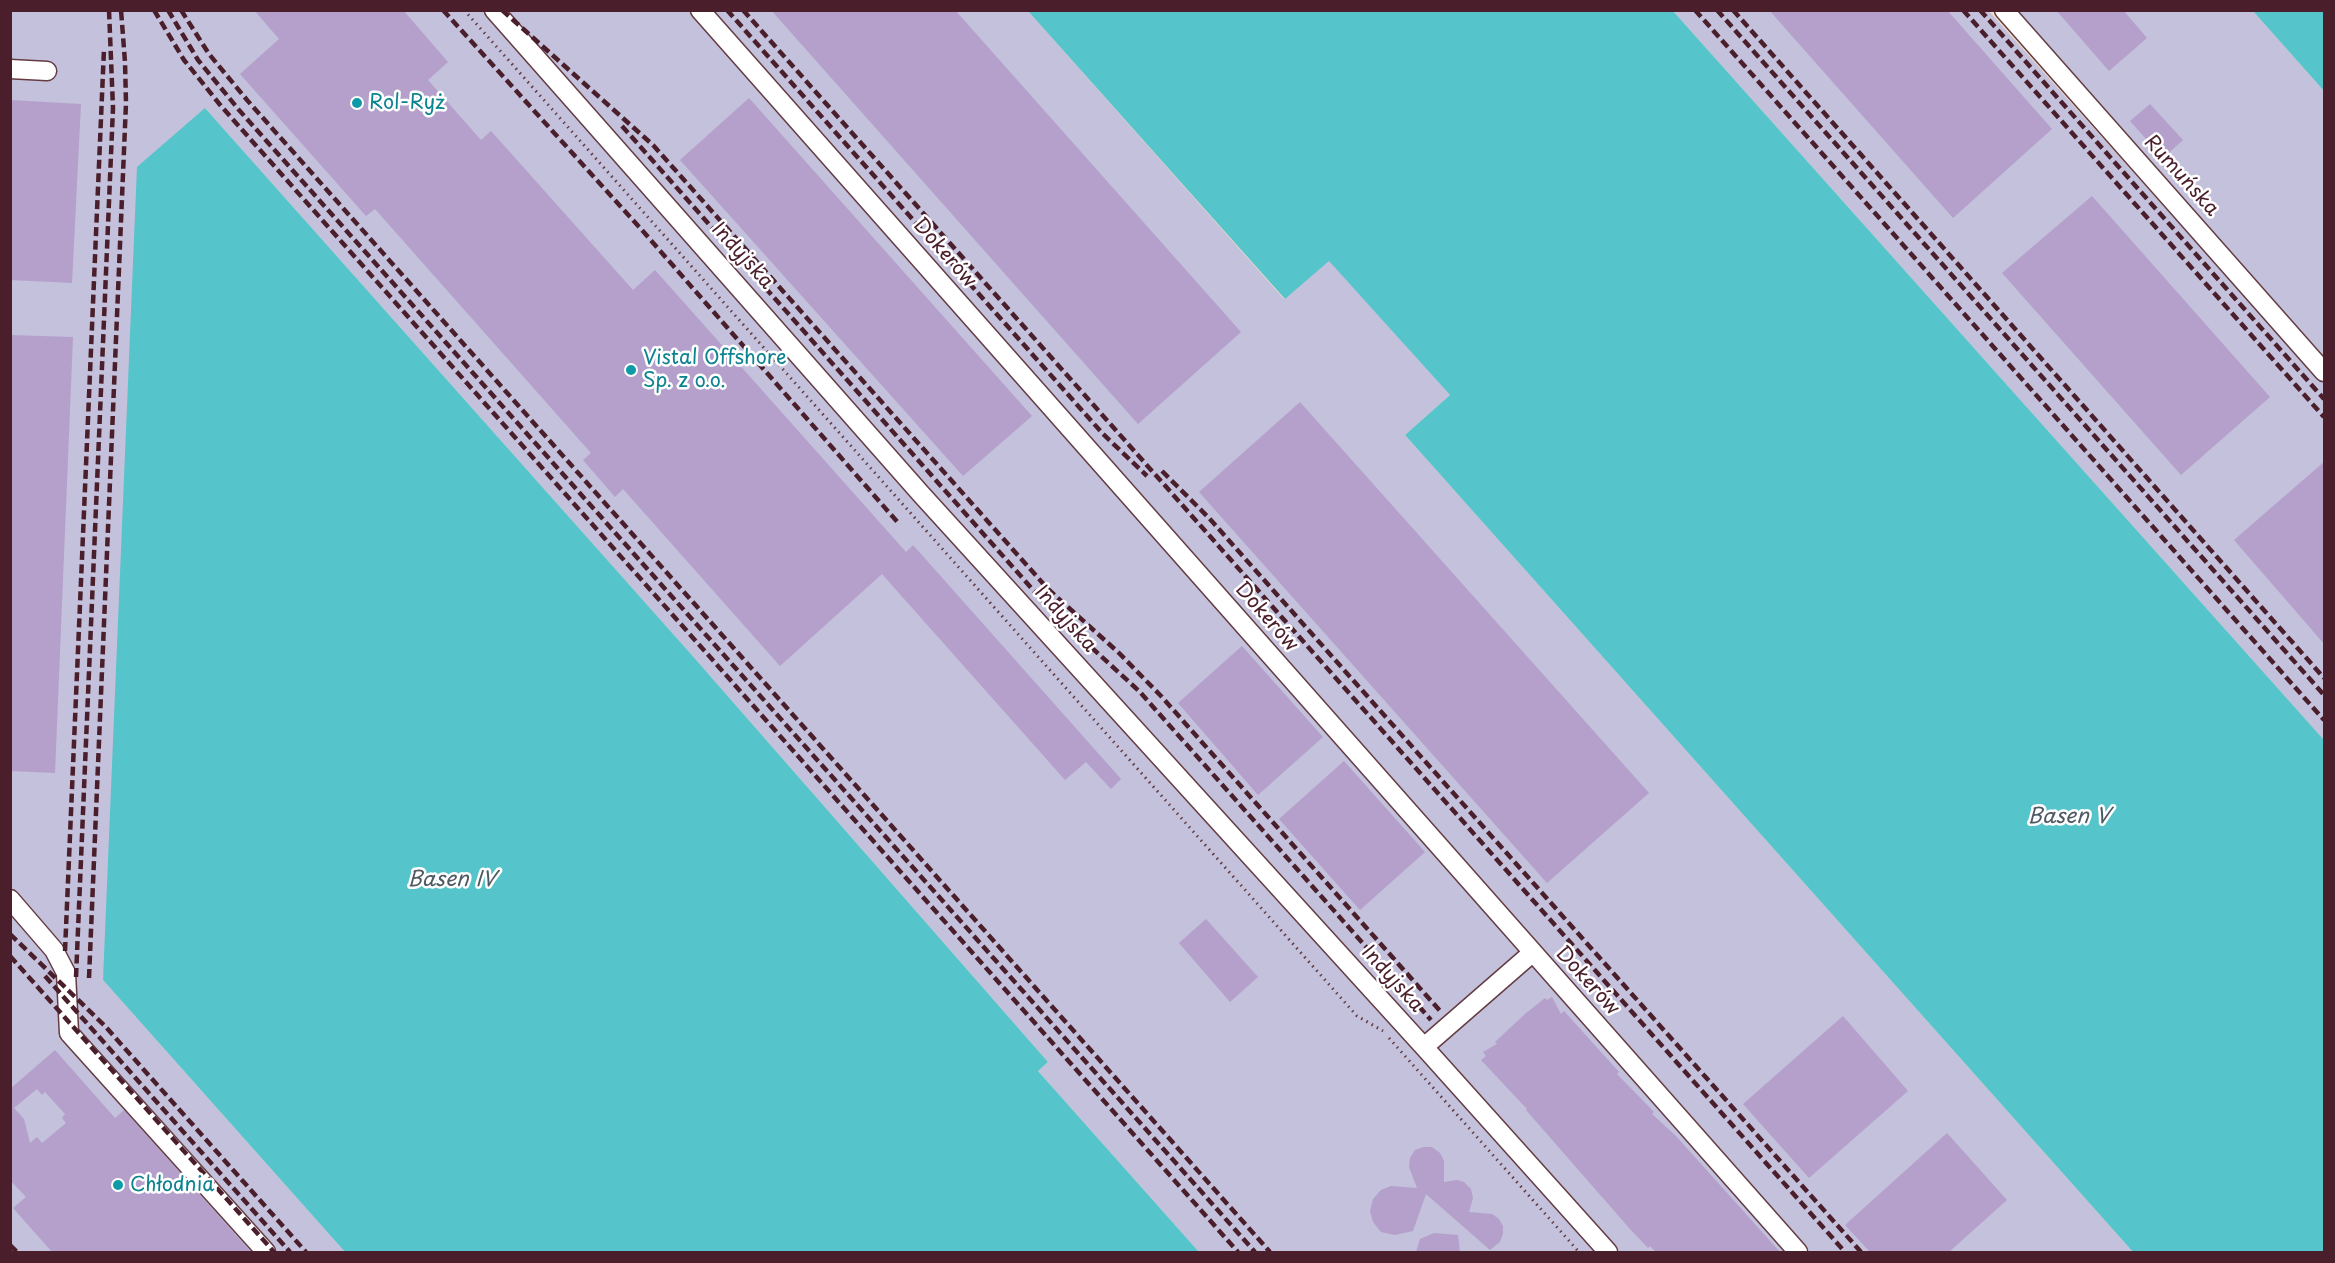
<!DOCTYPE html>
<html>
<head>
<meta charset="utf-8">
<style>
	body { margin:0 }
	#map { position:relative; width:2335px; height:1263px; overflow:hidden; background:#f5e0c5; font-family:"Playpen Sans",sans-serif }
	canvas { display:block }
	.frame { position:absolute; inset:0; border:12px solid #4a1f2b; pointer-events:none }
</style>
</head>
<body>
<div id="map">
<canvas width="2335" height="1263"></canvas>
<div class="frame"></div>
</div>
<script>
const ctx = document.querySelector('canvas').getContext('2d');
ctx.lineJoin = 'round';
function fill(path, color) { ctx.fillStyle = color; ctx.fill(path, 'evenodd'); }
function trace(path, color, width, dash) { ctx.strokeStyle = color; ctx.lineWidth = width; ctx.lineCap = dash ? 'butt' : 'round'; ctx.setLineDash(dash || []); ctx.stroke(path); }
function drawText(font, color, halo, rows, align = 'center') {
  ctx.font = font + ' "Playpen Sans",sans-serif'; ctx.lineWidth = 5; ctx.setLineDash([]); ctx.textBaseline = 'middle'; ctx.strokeStyle = halo; ctx.fillStyle = color; for (const [text, x, y, turn = 0] of rows) {
    ctx.save(); ctx.translate(x, y); ctx.rotate((+turn || 0) * Math.PI / 180); ctx.textAlign = isNaN(turn) ? turn : align; if (halo) ctx.strokeText(text, 0, 0); ctx.fillText(text, 0, 0); ctx.restore();
  }
}
const industrial = new Path2D(`
	M 10,11 L 1028,11 L 1284,299 L 1329,260 L 1450,395 L 1405,435 L 2133,1252 L 1199,1252 L 1038,1071 L 1048,1062 L 690,653 L 205,108 L 103,980 L 345,1252 L 11,1252 Z
	M 1673,11 L 1989,11 L 2301,360 L 2000,11 L 2253,11 L 2324,91 L 2324,740 Z`);
const water = new Path2D(`
	M 1028,11 L 1673,11 L 2324,740 L 2324,1252 L 2133,1252 L 1405,435 L 1450,395 L 1329,261 L 1285,299 Z
	M 2253,11 L 2324,11 L 2324,91 Z
	M 205,108 L 690,653 L 1048,1062 L 1038,1071 L 1199,1252 L 345,1252 L 103,980 L 137,167 Z`);
const building = new Path2D(`
	M 254,10 L 403,10 L 448,62 L 428,80 L 481,140 L 491,131 L 633,290 L 655,270 L 906,552 L 913,545 L 1121,779 L 1111,789 L 1086,762 L 1065,780 L 882,574 L 780,666 L 623,489 L 615,497 L 583,460 L 591,453 L 375,209 L 366,216 L 240,74 L 279,39 Z
	M 771,10 L 955,10 L 1241,332 L 1138,424 Z
	M 1769,10 L 1947,10 L 2052,129 L 1953,218 Z
	M 2056,10 L 2123,10 L 2147,38 L 2109,71 Z
	M 749,98 L 1032,416 L 963,476 L 680,160 Z
	M 10,100 L 81,104 L 72,283 L 10,280 Z
	M 2150,104 L 2183,140 L 2163,158 L 2130,121 Z
	M 2092,196 L 2270,397 L 2181,475 L 2002,273 Z
	M 10,335 L 73,337 L 55,773 L 10,771 Z
	M 1300,402 L 1649,793 L 1547,883 L 1199,492 Z
	M 2325,461 L 2325,645 L 2234,540 Z
	M 1242,646 L 1323,737 L 1258,795 L 1178,703 Z
	M 1344,761 L 1425,852 L 1360,910 L 1279,819 Z
	M 1206,919 L 1258,977 L 1230,1002 L 1179,943 Z
	M 1552,997 L 1561,1014 L 1564,1011 L 1619,1072 L 1617,1074 L 1654,1112 L 1652,1114 L 1676,1136 L 1780,1252 L 1656,1252 L 1650,1246 L 1648,1248 L 1630,1229 L 1526,1110 L 1527,1109 L 1481,1060 L 1486,1056 L 1483,1052 L 1497,1044 L 1495,1042 L 1525,1014 L 1545,998 L 1547,1000 Z
	M 1843,1016 L 1908,1091 L 1809,1178 L 1743,1104 Z
	M 55,1050 L 115,1118 L 124,1110 L 251,1252 L 52,1252 L 13,1208 L 26,1197 L 10,1180 L 10,1089 ZM 37,1089 L 42,1095 L 45,1092 L 65,1114 L 62,1118 L 66,1123 L 42,1143 L 37,1137 L 30,1143 L 24,1119 L 14,1108 Z
	M 1947,1133 L 2007,1200 L 1949,1252 L 1870,1252 L 1845,1225 Z
	M 1423,1147 L 1432,1147 L 1440,1153 L 1444,1161 L 1444,1182 L 1457,1180 L 1464,1182 L 1471,1189 L 1473,1198 L 1469,1212 L 1492,1214 L 1499,1219 L 1503,1226 L 1503,1234 L 1500,1242 L 1490,1250 L 1426,1194 L 1413,1231 L 1395,1235 L 1381,1232 L 1373,1222 L 1370,1211 L 1373,1199 L 1381,1190 L 1391,1186 L 1417,1188 L 1409,1167 L 1410,1158 L 1415,1150 Z
	M 1434,1233 L 1458,1235 L 1460,1252 L 1416,1252 L 1420,1239 Z`);
const path = new Path2D(`
	M 464,10 L 1357,1016 L 1383,1031
	M 1389,1038 L 1579,1252`);
const minor = new Path2D(`
	M 494,10 L 921,494 L 1424,1047 L 1608,1252
	M 700,10 L 1798,1252
	M 2004,10 L 2324,372
	M 10,69 L 47,71
	M 10,899 L 54,950 L 66,973 L 69,1033 L 266,1252
	M 1424,1047 L 1532,953`);
const rail = new Path2D(`
	M 154,10 L 184,60 L 221,106 L 1238,1252
	M 168,10 L 198,60 L 239,110 L 1255,1252
	M 181,10 L 209,54 L 247,100 L 1270,1252
	M 443,10 L 641,229 L 900,525
	M 502,10 L 653,145 L 1048,589 L 1119,653 L 1161,696 L 1441,1012
	M 727,10 L 1103,434 L 1147,476
	M 743,10 L 1845,1252
	M 1695,10 L 2324,720
	M 1717,10 L 2324,695
	M 1733,10 L 2324,678
	M 1963,10 L 2324,417
	M 1980,10 L 2324,399
	M 622,126 L 1034,591 L 1055,614 L 1139,691 L 1431,1020
	M 1162,471 L 1209,518 L 1861,1252
	M 10,934 L 104,1025 L 306,1252
	M 65,951 L 104,49
	M 10,956 L 274,1252
	M 45,976 L 290,1252
	M 76,977 L 113,108 L 109,10
	M 89,978 L 126,103 L 125,62 L 121,10
	M 10,1245 L 17,1252`);
const markers = [
	[357,103,6,"#0f9aa8"],
	[631,370,6,"#0f9aa8"],
	[118,1185,6,"#0f9aa8"]
];
const cultureNames = [
	["Rol-Ryż",369,103],
	["Vistal Offshore",643,358],
	["Sp. z o.o.",643,381],
	["Chłodnia",130,1185]
];
const streetNames = [
	["Rumuńska",2181,176,48],
	["Dokerów",944,253,49],
	["Indyjska",742,256,48],
	["Dokerów",1266,617,49],
	["Indyjska",1065,619,48],
	["Indyjska",1392,979,48],
	["Dokerów",1587,981,48]
];
const waterNames = [
	["Basen V",2069,817],
	["Basen IV",452,880]
];
fill(industrial, '#c3c1dc');
fill(water, '#56c4cb');
fill(building, '#b4a0ca');
trace(minor, '#643c42', 21);
trace(path, '#643c42', 3, [1.5, 4.5]);
trace(minor, '#fff', 18);
trace(rail, '#4a1f2b', 4.5, [9, 4.5]);
for (const [x, y, r, color] of markers) { const dot = new Path2D(); dot.arc(x, y, r, 0, 2 * Math.PI); ctx.fillStyle = color; ctx.fill(dot); trace(dot, '#fff', 2); }
drawText('20px', '#0d838f', '#fff', cultureNames, 'left');
drawText('20px', '#4a1f2b', '#fff', streetNames);
drawText('italic 21px', '#4e5963', '#fff', waterNames);
</script>
</body>
</html>
